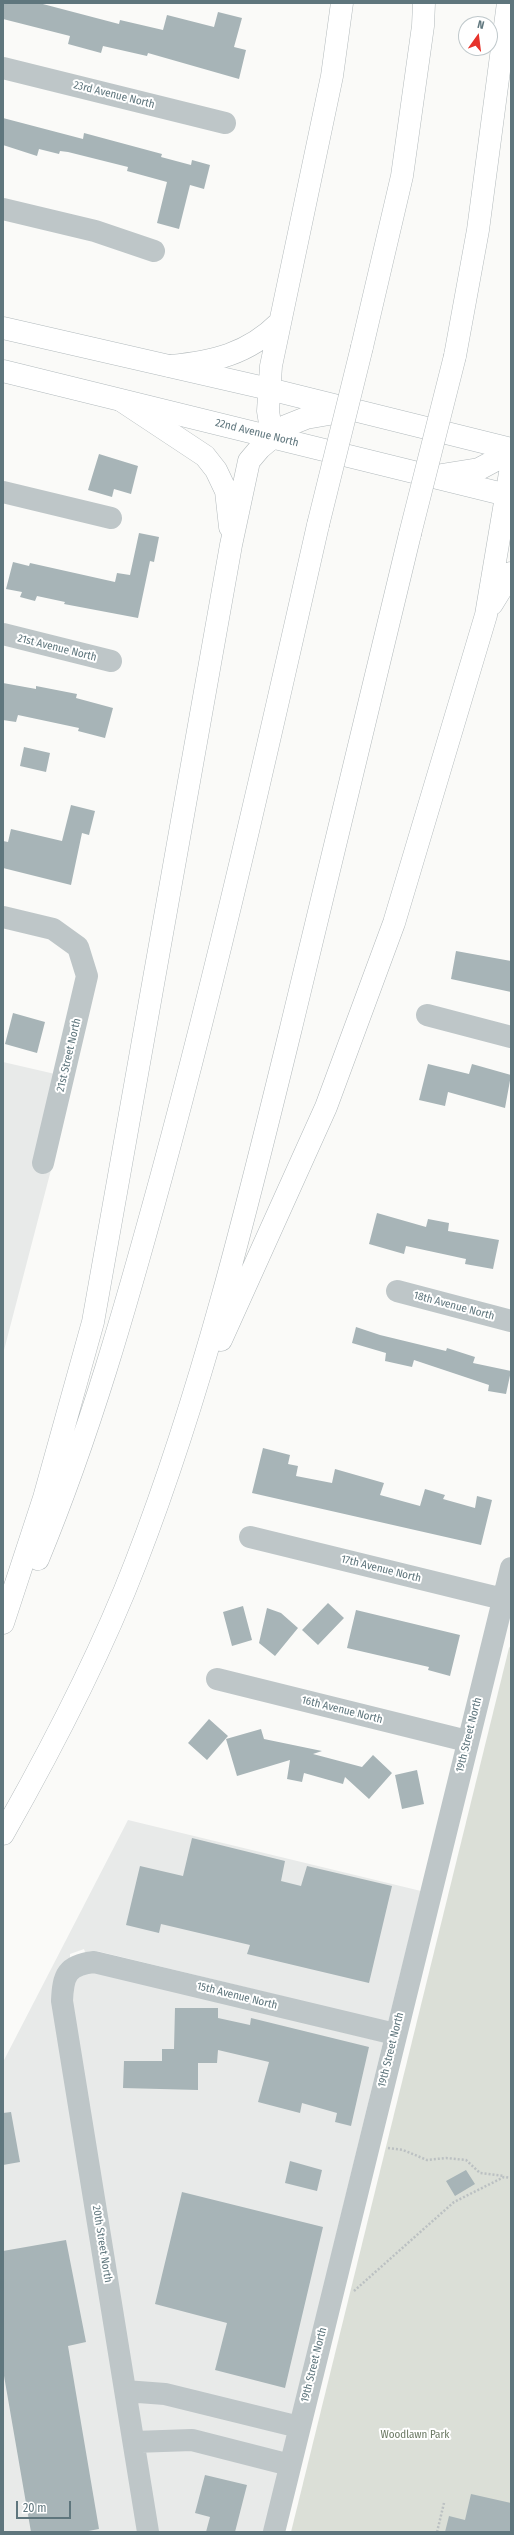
<!DOCTYPE html>
<html>
<head>
<meta charset="utf-8">
<style>
	body { margin:0 }
	#map { position:relative; width:514px; height:2535px; overflow:hidden; background:#fafaf8; font-family:"Fira Sans Condensed",sans-serif }
	canvas { display:block }
	.frame { position:absolute; inset:0; border:4px solid #5f767d; pointer-events:none }
	.north { position:absolute; left:458px; top:16px; width:40px; height:40px; box-sizing:border-box; background:#fff; border:1px solid #bfc8cb; border-radius:50%; rotate:14deg; font-size:11px; font-weight:700; line-height:16px; text-align:center; color:#5f767d }
	.north::after { content:''; display:block; margin:auto; width:14px; height:18px; background:#e6332b; clip-path:polygon(50% 0,100% 100%,50% 72%,0 100%) }
	.scale { position:absolute; left:16px; top:2501px; width:55px; height:18px; box-sizing:border-box; border:2px solid #5f767d; border-top:0; padding-left:5px; font-size:12px; line-height:14px; white-space:nowrap; color:#5f767d; -webkit-text-stroke:3px #fff; paint-order:stroke }
</style>
</head>
<body>
<div id="map">
<canvas width="514" height="2535"></canvas>
<div class="frame"></div>
<div class="north">N</div>
<div class="scale">20 m</div>
</div>
<script>
const ctx = document.querySelector('canvas').getContext('2d');
ctx.lineJoin = 'round';
function fill(path, color) { ctx.fillStyle = color; ctx.fill(path, 'evenodd'); }
function trace(path, color, width, dash) { ctx.strokeStyle = color; ctx.lineWidth = width; ctx.lineCap = dash ? 'butt' : 'round'; ctx.setLineDash(dash || []); ctx.stroke(path); }
function drawText(font, color, halo, rows, align = 'center') {
  ctx.font = font + ' "Fira Sans Condensed",sans-serif'; ctx.lineWidth = 4; ctx.setLineDash([]); ctx.textBaseline = 'middle'; ctx.strokeStyle = halo; ctx.fillStyle = color; for (const [text, x, y, turn = 0] of rows) {
    ctx.save(); ctx.translate(x, y); ctx.rotate((+turn || 0) * Math.PI / 180); ctx.textAlign = isNaN(turn) ? turn : align; if (halo) ctx.strokeText(text, 0, 0); ctx.fillText(text, 0, 0); ctx.restore();
  }
}
const built = new Path2D(`
	M 3,1062 L 55,1074 L 52,1166 L 3,1354 Z
	M 128,1820 L 421,1891 L 388,2022 L 97,1951 L 85,1952 L 84,1949 L 70,1954 L 70,1958 L 60,1966 L 139,2532 L 3,2532 L 3,2062 Z
	M 93,1972 L 383,2042 L 264,2532 L 158,2532 L 72,1999 L 75,1978 Z`);
const green = new Path2D(`
	M 511,1645 L 511,2532 L 291,2532 L 509,1648 Z`);
const building = new Path2D(`
	M 3,3 L 39,3 L 119,24 L 120,20 L 163,30 L 167,15 L 214,27 L 218,12 L 242,18 L 234,47 L 246,50 L 239,79 L 148,53 L 147,56 L 103,46 L 101,53 L 68,44 L 70,36 L 3,19 Z
	M 3,118 L 83,139 L 84,133 L 162,154 L 161,157 L 191,165 L 192,160 L 210,165 L 204,189 L 190,185 L 179,229 L 157,223 L 167,182 L 127,171 L 128,167 L 68,152 L 60,151 L 59,154 L 39,149 L 37,156 L 3,145 Z
	M 99,454 L 138,466 L 131,494 L 114,489 L 112,497 L 88,490 Z
	M 139,533 L 159,537 L 154,562 L 150,561 L 138,618 L 64,604 L 65,602 L 37,596 L 35,601 L 20,597 L 22,592 L 6,589 L 13,562 L 29,566 L 30,563 L 115,582 L 117,573 L 130,575 Z
	M 3,683 L 36,689 L 36,686 L 77,694 L 76,698 L 113,708 L 105,738 L 78,731 L 79,728 L 18,715 L 16,722 L 3,720 Z
	M 24,747 L 50,753 L 46,772 L 20,766 Z
	M 71,805 L 95,811 L 89,835 L 82,833 L 71,885 L 3,868 L 3,841 L 8,842 L 11,829 L 62,841 Z
	M 456,951 L 511,961 L 511,992 L 451,979 Z
	M 13,1013 L 45,1022 L 37,1053 L 5,1044 Z
	M 428,1064 L 469,1074 L 472,1064 L 511,1075 L 505,1108 L 448,1092 L 445,1106 L 419,1100 Z
	M 377,1213 L 426,1227 L 428,1219 L 449,1223 L 448,1231 L 499,1240 L 493,1269 L 465,1264 L 466,1259 L 406,1246 L 404,1254 L 369,1244 Z
	M 356,1327 L 380,1335 L 446,1351 L 447,1348 L 475,1357 L 473,1363 L 511,1371 L 506,1394 L 488,1391 L 489,1385 L 414,1360 L 412,1367 L 385,1361 L 386,1353 L 352,1343 Z
	M 263,1448 L 290,1455 L 288,1464 L 298,1466 L 296,1476 L 332,1483 L 335,1469 L 384,1483 L 380,1495 L 420,1506 L 425,1489 L 445,1495 L 443,1499 L 475,1508 L 477,1496 L 492,1500 L 481,1545 L 252,1493 Z
	M 328,1603 L 344,1618 L 318,1645 L 302,1630 Z
	M 243,1606 L 252,1640 L 232,1646 L 223,1612 Z
	M 267,1608 L 281,1613 L 298,1628 L 275,1656 L 259,1643 Z
	M 356,1610 L 460,1635 L 450,1676 L 428,1670 L 429,1667 L 347,1648 Z
	M 209,1719 L 228,1736 L 207,1760 L 188,1743 Z
	M 261,1729 L 264,1739 L 322,1751 L 313,1754 L 362,1767 L 373,1755 L 392,1773 L 369,1799 L 345,1777 L 343,1784 L 304,1773 L 302,1782 L 287,1779 L 290,1760 L 237,1776 L 226,1739 Z
	M 417,1770 L 424,1804 L 402,1809 L 395,1775 Z
	M 192,1838 L 285,1861 L 281,1881 L 301,1886 L 307,1866 L 392,1886 L 369,1983 L 247,1954 L 250,1945 L 161,1924 L 159,1933 L 126,1925 L 140,1866 L 183,1876 Z
	M 175,2008 L 218,2008 L 218,2018 L 250,2025 L 251,2018 L 369,2047 L 351,2126 L 335,2122 L 337,2113 L 302,2103 L 300,2113 L 258,2102 L 269,2062 L 218,2050 L 217,2063 L 198,2063 L 198,2090 L 123,2088 L 124,2061 L 162,2061 L 162,2049 L 174,2049 Z
	M 11,2112 L 20,2162 L 3,2165 L 3,2113 Z
	M 290,2161 L 322,2170 L 317,2191 L 285,2183 Z
	M 466,2170 L 475,2184 L 455,2196 L 446,2181 Z
	M 182,2192 L 323,2227 L 285,2388 L 215,2370 L 227,2323 L 155,2304 Z
	M 66,2240 L 86,2342 L 68,2346 L 99,2529 L 83,2532 L 31,2532 L 3,2370 L 3,2251 Z
	M 205,2475 L 247,2485 L 235,2532 L 206,2532 L 210,2517 L 195,2513 Z
	M 471,2494 L 511,2503 L 511,2532 L 445,2532 L 449,2516 L 465,2520 Z`);
const path = new Path2D(`
	M 388,2148 L 403,2150 L 427,2160 L 446,2158 L 466,2160 L 480,2173 L 504,2176
	M 354,2291 L 454,2202 L 504,2177 L 511,2178
	M 437,2532 L 444,2503`);
const minor = new Path2D(`
	M 3,68 L 225,123
	M 3,209 L 95,231 L 154,251
	M 3,492 L 111,518
	M 3,634 L 111,661
	M 3,917 L 53,929 L 78,947 L 87,976 L 43,1163
	M 427,1015 L 511,1037
	M 397,1291 L 511,1321
	M 250,1537 L 511,1601
	M 217,1679 L 467,1741
	M 125,2391 L 165,2394 L 299,2427
	M 134,2442 L 192,2440 L 290,2465
	M 148,2532 L 62,2001 C 63,1975 67,1965 94,1962 L 395,2034
	M 274,2532 L 511,1568`);
const major = new Path2D(`
	M 3,328 L 269,389 L 511,449
	M 3,371 L 511,496`);
const highway = new Path2D(`
	M 362,347 L 402,176 L 423,26 L 424,3
	M 455,356 L 478,230 L 508,3
	M 170,366 C 213,362 248,354 279,323
	M 122,401 L 205,456 L 216,470 L 226,491 L 230,527
	M 272,436 L 268,411 L 271,366 L 332,76 L 342,3
	M 429,477 L 479,469 L 511,452
	M 492,604 L 511,573
	M 221,1340 L 326,1107 L 394,923 L 486,615 L 511,467
	M 38,1559 C 90,1433 126,1306 162,1174 C 220,960 269,742 318,525
	M 3,1623 L 44,1498 L 93,1322 L 231,545 L 249,461 L 260,448 L 286,426 L 306,418 L 352,410
	M 3,1834 C 53,1746 100,1656 136,1562 C 203,1389 247,1208 291,1028 C 331,863 371,698 410,534`);
const highwayBridge = new Path2D(`
	M 318,525 L 362,347
	M 410,534 L 455,356`);
const streetNames = [
	["23rd Avenue North",114,95,14],
	["22nd Avenue North",257,433,14],
	["21st Avenue North",57,648,14],
	["21st Street North",69,1055,-77],
	["18th Avenue North",454,1306,15],
	["17th Avenue North",381,1569,14],
	["16th Avenue North",342,1710,14],
	["19th Street North",469,1735,-76],
	["15th Avenue North",237,1996,14],
	["19th Street North",391,2050,-76],
	["20th Street North",102,2244,81],
	["19th Street North",314,2365,-76]
];
const parkNames = [
	["Woodlawn Park",415,2435]
];
fill(built, '#e8eae9');
fill(green, '#dbdfd7');
fill(building, '#a7b4b7');
trace(major, '#b2babd', 23);
trace(highway, '#b2b9bb', 23);
trace(path, '#bbc0c2', 2.5, [2, 2]);
trace(minor, '#bec6c8', 22);
trace(major, '#fff', 22);
trace(highway, '#fff', 22);
trace(highwayBridge, '#b2b9bb', 23, []);
trace(highwayBridge, '#fff', 22);
drawText('11px', '#5f767d', '#fff', streetNames);
drawText('11px', '#6c7a64', '#fff', parkNames);
</script>
</body>
</html>
